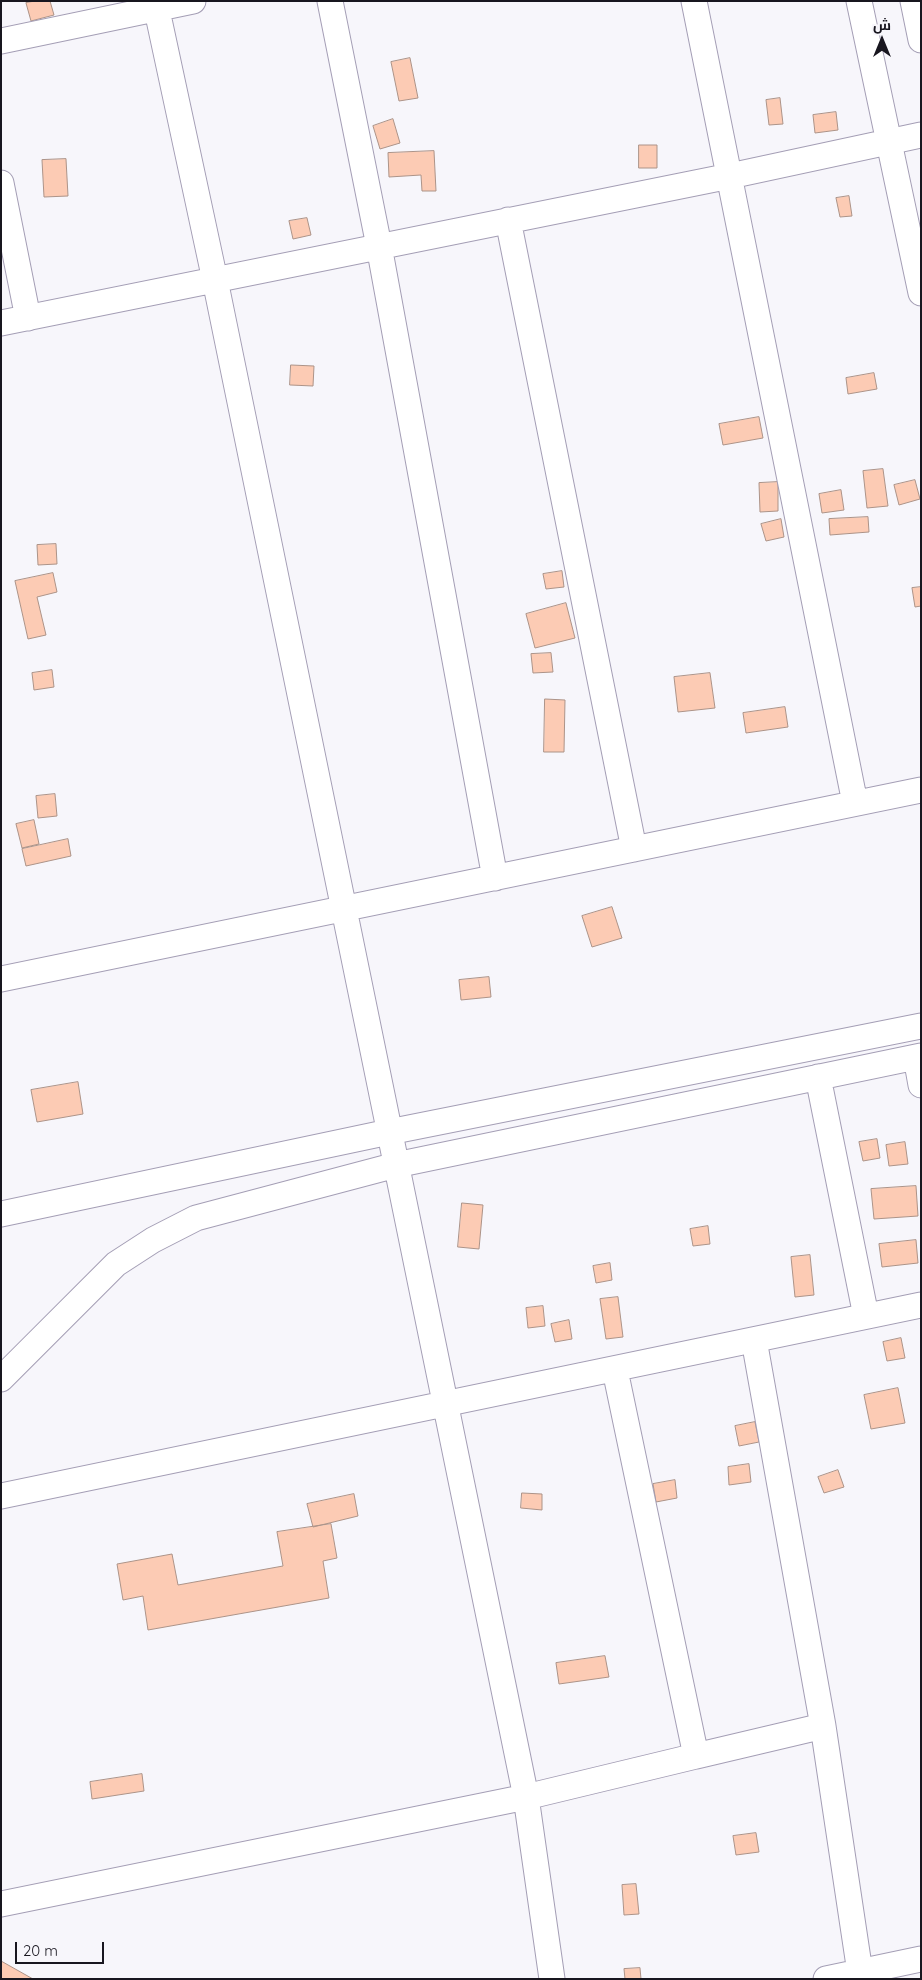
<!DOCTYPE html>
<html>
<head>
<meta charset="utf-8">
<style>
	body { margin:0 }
	#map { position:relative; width:922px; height:1980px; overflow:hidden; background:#f7f6fb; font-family:Quicksand,Cairo,sans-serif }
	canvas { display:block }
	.frame { position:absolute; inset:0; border:2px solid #18161f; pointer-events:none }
	.north { position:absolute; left:857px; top:15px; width:50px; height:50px; -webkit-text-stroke:4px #f7f6fb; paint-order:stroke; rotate:0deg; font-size:14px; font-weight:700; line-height:20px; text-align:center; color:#18161f }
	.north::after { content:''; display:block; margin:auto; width:18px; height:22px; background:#18161f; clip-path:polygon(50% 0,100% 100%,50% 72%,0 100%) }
	.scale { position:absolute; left:15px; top:1942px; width:89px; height:22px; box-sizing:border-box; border:2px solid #18161f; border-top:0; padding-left:6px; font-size:15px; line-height:18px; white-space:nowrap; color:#18161f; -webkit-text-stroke:4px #f7f6fb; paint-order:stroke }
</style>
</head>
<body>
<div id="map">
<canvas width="922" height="1980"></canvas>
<div class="frame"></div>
<div class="north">ش</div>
<div class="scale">20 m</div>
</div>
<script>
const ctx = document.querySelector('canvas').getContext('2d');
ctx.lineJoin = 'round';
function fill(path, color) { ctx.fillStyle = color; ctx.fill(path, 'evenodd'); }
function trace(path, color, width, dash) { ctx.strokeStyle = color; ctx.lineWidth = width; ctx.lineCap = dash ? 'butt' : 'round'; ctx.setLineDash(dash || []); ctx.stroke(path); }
const building = new Path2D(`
	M 35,1 L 50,1 L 54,15 L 31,21 L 26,3 Z
	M 410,58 L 418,98 L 399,101 L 391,62 Z
	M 780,98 L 783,124 L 769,125 L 766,100 Z
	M 836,112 L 838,130 L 815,133 L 813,115 Z
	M 393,119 L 400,143 L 380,149 L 373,126 Z
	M 639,145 L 657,145 L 657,168 L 639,168 Z
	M 434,151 L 436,191 L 422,191 L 421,175 L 389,177 L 388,153 Z
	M 66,159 L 68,196 L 44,197 L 42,160 Z
	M 849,196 L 852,216 L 840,217 L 836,198 Z
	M 307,218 L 311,235 L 293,239 L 289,221 Z
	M 291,365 L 314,366 L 313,386 L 290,385 Z
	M 874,373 L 877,389 L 848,394 L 846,378 Z
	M 759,417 L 763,438 L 723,445 L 719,424 Z
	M 883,469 L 888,506 L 867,508 L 863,471 Z
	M 915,480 L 920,499 L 899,505 L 894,485 Z
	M 778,482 L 778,511 L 760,512 L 759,483 Z
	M 841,490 L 844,510 L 822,513 L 819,494 Z
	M 868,517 L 869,532 L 830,535 L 829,519 Z
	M 781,519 L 784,537 L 766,541 L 761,524 Z
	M 56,544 L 57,564 L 38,565 L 37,545 Z
	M 562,571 L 564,587 L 546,589 L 543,574 Z
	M 53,573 L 57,592 L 37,597 L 46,635 L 28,639 L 15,581 Z
	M 921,587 L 921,606 L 915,607 L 912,588 Z
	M 566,603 L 575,638 L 535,648 L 526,614 Z
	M 551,653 L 553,672 L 533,673 L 531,654 Z
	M 52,670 L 54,687 L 34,690 L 32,673 Z
	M 710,673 L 715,708 L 678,712 L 674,677 Z
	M 545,699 L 565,700 L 564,752 L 544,752 Z
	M 785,707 L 788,727 L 746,733 L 743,713 Z
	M 55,794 L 57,816 L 38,818 L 36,796 Z
	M 34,820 L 39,844 L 22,848 L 16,824 Z
	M 68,839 L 71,856 L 26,866 L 22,849 Z
	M 612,907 L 622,938 L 592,947 L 582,916 Z
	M 489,977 L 491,997 L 461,1000 L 459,980 Z
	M 78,1082 L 83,1114 L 37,1122 L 31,1090 Z
	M 877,1139 L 880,1158 L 863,1161 L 859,1142 Z
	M 905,1142 L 908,1164 L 889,1166 L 886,1145 Z
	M 916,1186 L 918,1216 L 874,1219 L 871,1189 Z
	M 462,1203 L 483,1205 L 479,1249 L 458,1247 Z
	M 708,1226 L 710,1244 L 693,1246 L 690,1229 Z
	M 916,1240 L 918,1263 L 882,1267 L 879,1244 Z
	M 810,1255 L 814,1295 L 795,1297 L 791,1257 Z
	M 610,1263 L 612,1280 L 596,1283 L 593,1266 Z
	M 618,1297 L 623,1337 L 606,1339 L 600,1299 Z
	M 543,1306 L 545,1326 L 528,1328 L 526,1308 Z
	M 569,1320 L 572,1339 L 555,1342 L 551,1324 Z
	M 901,1338 L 905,1358 L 887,1361 L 883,1342 Z
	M 898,1388 L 905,1423 L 871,1429 L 864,1395 Z
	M 755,1422 L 759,1442 L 739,1446 L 735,1426 Z
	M 749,1464 L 751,1482 L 729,1485 L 728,1467 Z
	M 838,1470 L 844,1487 L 824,1493 L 818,1477 Z
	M 675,1480 L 677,1498 L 656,1502 L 653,1484 Z
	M 522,1493 L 542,1494 L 542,1510 L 521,1508 Z
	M 354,1494 L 358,1516 L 313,1527 L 307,1504 Z
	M 331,1524 L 337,1558 L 323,1561 L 329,1598 L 148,1630 L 143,1596 L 123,1600 L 117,1564 L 172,1554 L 178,1585 L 283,1566 L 277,1532 Z
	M 605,1656 L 609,1677 L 559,1684 L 556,1663 Z
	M 142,1774 L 144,1791 L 92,1799 L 90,1782 Z
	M 756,1833 L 759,1852 L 736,1855 L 733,1836 Z
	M 636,1884 L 639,1914 L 624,1915 L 622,1885 Z
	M 1,1961 L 33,1979 L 1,1979 Z
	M 640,1968 L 641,1979 L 625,1979 L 624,1969 Z`);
const minor = new Path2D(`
	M 155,1 L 215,280 L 526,1797 L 552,1979
	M 330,1 L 379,246 L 495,878
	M 694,1 L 855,803
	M 859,1 L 921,293
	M 913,1 L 921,40
	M 1,41 L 193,1
	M 1,183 L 28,318
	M 508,220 L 634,849
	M 1,323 L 730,176 L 921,135
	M 1,979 L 921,790
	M 916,1057 L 921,1085
	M 818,1077 L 866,1316
	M 1,1214 L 389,1132 L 921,1026
	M 754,1340 L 823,1726 L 861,1979
	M 1,1379 L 116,1264 L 153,1240 L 196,1218 L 396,1165 L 921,1056
	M 1,1496 L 921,1305
	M 696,1756 L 823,1726
	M 1,1904 L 526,1797 L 696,1756 L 615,1370
	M 826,1979 L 921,1959`);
fill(building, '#fccbb4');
trace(building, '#ac9388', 1);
trace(minor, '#a49eb5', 27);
trace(minor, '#fff', 25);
</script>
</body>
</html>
